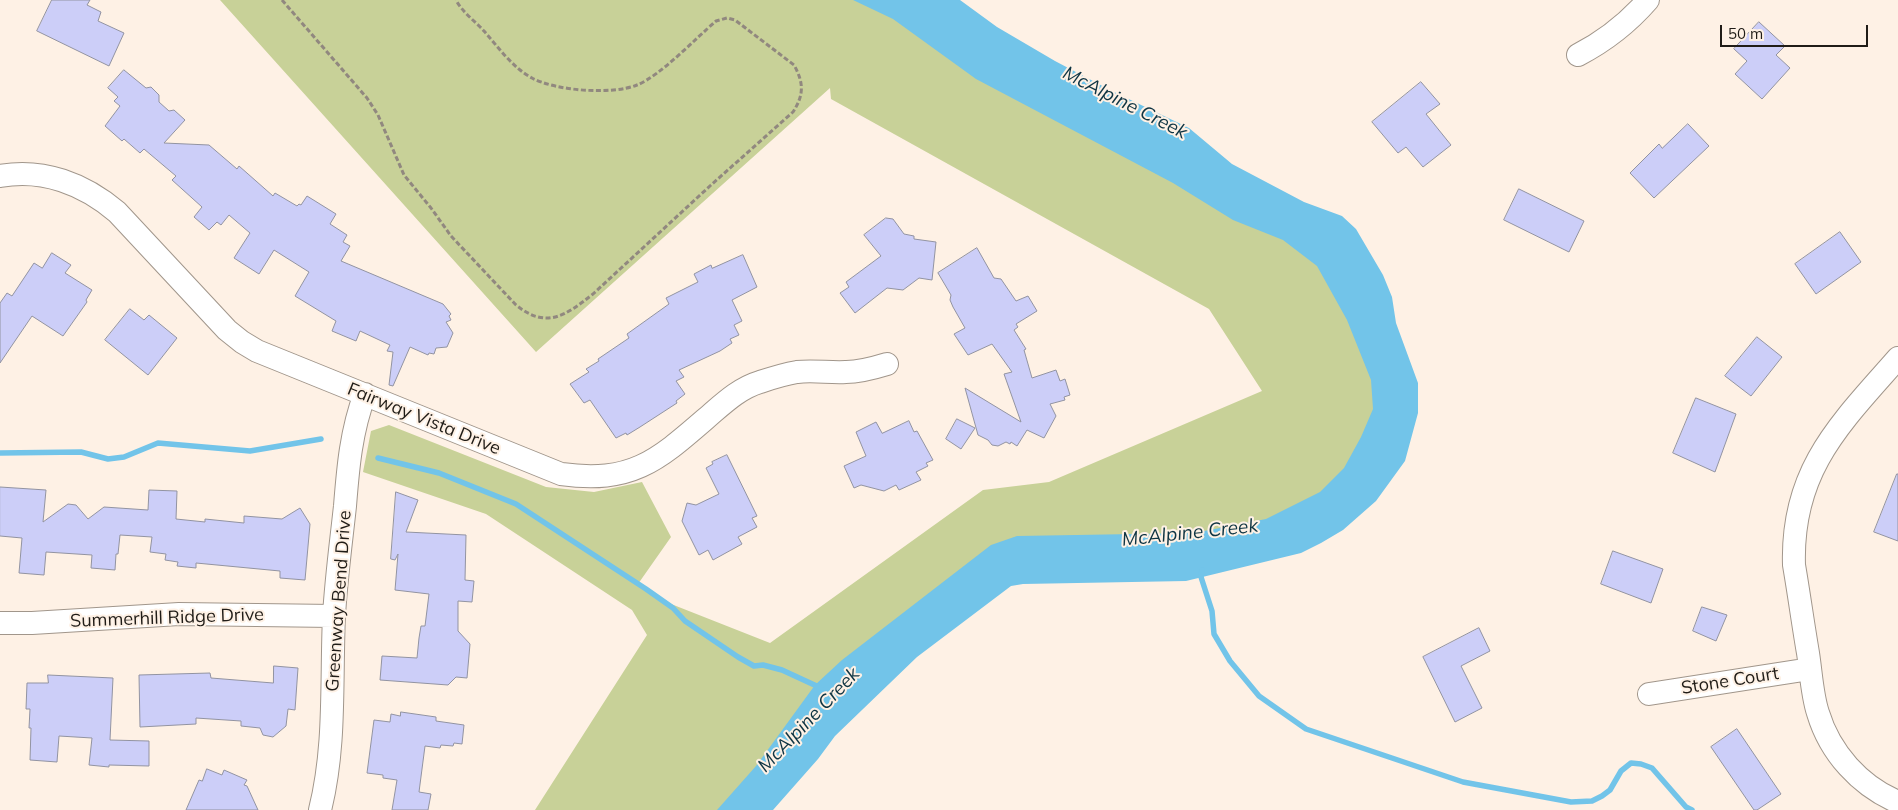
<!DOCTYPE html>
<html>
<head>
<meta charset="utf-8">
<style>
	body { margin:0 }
	#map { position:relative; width:1898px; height:810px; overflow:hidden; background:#fef1e5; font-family:Mulish,sans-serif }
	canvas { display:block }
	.scale { position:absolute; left:1720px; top:25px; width:148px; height:22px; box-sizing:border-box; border:2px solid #201c17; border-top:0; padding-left:6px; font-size:15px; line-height:18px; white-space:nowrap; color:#201c17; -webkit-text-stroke:4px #fef1e5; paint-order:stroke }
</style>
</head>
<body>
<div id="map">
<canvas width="1898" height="810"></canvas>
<div class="scale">50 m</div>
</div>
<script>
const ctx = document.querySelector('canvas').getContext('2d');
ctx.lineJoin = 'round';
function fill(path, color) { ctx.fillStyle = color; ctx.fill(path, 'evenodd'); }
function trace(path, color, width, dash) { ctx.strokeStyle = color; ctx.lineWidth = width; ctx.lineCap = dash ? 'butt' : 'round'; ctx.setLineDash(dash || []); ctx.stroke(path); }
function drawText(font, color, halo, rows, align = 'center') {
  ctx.font = font + ' Mulish,sans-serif'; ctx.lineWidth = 4; ctx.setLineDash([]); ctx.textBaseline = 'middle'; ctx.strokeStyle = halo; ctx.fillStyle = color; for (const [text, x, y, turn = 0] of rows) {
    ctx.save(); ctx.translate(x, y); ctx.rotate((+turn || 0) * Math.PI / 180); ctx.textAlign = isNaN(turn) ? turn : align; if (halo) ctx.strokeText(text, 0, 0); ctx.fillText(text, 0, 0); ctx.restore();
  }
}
const green = new Path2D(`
	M 220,0 L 889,0 L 1332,237 L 1378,347 L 1373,447 L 1273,548 L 972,568 L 726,810 L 535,810 L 647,635 L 632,610 L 486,514 L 363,472 L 371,431 L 389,425 L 546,487 L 594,492 L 642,482 L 671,537 L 638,584 L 666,602 L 770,643 L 983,490 L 1049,482 L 1262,391 L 1209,309 L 831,99 L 830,88 L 536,352 Z`);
const water = new Path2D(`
	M 853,0 L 960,0 L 997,27 L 1055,61 L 1112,91 L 1189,128 L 1232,164 L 1304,202 L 1342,216 L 1356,229 L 1383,275 L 1392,297 L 1396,323 L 1418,383 L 1418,413 L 1405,461 L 1376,501 L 1343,530 L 1321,543 L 1301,553 L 1186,581 L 1023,584 L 1011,586 L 917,657 L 835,736 L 818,759 L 773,810 L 717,810 L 756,766 L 815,685 L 842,660 L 991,545 L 1017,536 L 1194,533 L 1266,519 L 1320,492 L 1344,468 L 1361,437 L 1373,409 L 1371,380 L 1347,320 L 1317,266 L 1283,240 L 1233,220 L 1173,183 L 976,79 L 893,19 Z`);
const stream = new Path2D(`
	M 0,453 L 81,452 L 108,459 L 124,457 L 158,443 L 250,451 L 321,439
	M 378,458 L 439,473 L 516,504 L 646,589 L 673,608 L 685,621 L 738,657 L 754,666 L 763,665 L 782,670 L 821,688
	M 1202,570 L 1201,577 L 1212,611 L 1214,634 L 1230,661 L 1259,696 L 1306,729 L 1463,782 L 1571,802 L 1592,801 L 1602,796 L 1610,790 L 1621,771 L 1631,763 L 1641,764 L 1652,768 L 1686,807 L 1692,810`);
const building = new Path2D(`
	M 52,0 L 90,0 L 87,5 L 101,12 L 98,21 L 124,33 L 109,66 L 37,31 Z
	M 1759,22 L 1785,46 L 1776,55 L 1790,68 L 1762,99 L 1735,74 L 1747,61 L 1734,49 Z
	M 124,70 L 146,88 L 151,87 L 159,95 L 159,102 L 169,111 L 174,110 L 185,120 L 164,143 L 209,145 L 237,169 L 239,166 L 273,196 L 275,193 L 297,206 L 299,204 L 301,205 L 307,196 L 336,214 L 330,224 L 347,235 L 343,242 L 350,246 L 341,261 L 443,304 L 451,314 L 449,316 L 451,320 L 446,322 L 453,333 L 447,347 L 436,348 L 434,354 L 429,353 L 428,355 L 410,347 L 393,386 L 389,385 L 393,352 L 387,351 L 390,345 L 360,331 L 356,341 L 332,331 L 336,321 L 295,296 L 309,272 L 274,250 L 259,274 L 234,258 L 250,233 L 229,215 L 221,225 L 217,222 L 209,230 L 194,217 L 202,207 L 172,180 L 176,176 L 144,149 L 140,153 L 124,139 L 122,141 L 105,126 L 120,106 L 114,101 L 118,97 L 108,88 Z
	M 1421,82 L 1440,104 L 1426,114 L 1451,145 L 1423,167 L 1406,147 L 1398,153 L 1372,122 Z
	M 1688,124 L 1709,146 L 1654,198 L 1630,173 L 1659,144 L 1662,148 Z
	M 1519,189 L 1584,221 L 1569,252 L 1504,220 Z
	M 886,218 L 893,219 L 904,234 L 914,236 L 914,239 L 936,242 L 932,280 L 919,278 L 903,290 L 887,288 L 855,313 L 840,293 L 849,287 L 846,282 L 881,256 L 864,235 Z
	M 1840,232 L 1861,262 L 1816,294 L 1795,264 Z
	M 977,248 L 994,278 L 1001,279 L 1016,301 L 1028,296 L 1037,311 L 1016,324 L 1018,327 L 1014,330 L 1026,349 L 1024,350 L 1032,378 L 1056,370 L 1060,381 L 1065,379 L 1070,395 L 1064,397 L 1065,400 L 1050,404 L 1056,416 L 1044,438 L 1027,430 L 1017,446 L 1011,442 L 1010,444 L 1006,442 L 998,446 L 992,445 L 988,440 L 978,435 L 965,388 L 1021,422 L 1004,374 L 1012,372 L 992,344 L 968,355 L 954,334 L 965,328 L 953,307 L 950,300 L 951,295 L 938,273 Z
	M 52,253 L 71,265 L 65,273 L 92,290 L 86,300 L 87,302 L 63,336 L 32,316 L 0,363 L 0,303 L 7,293 L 12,296 L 34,263 L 42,268 Z
	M 743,255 L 757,287 L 732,300 L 742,321 L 734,325 L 739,335 L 730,339 L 732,343 L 720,351 L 679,370 L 684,377 L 676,381 L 685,394 L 676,401 L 677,403 L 640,427 L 627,435 L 626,433 L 616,438 L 590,400 L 584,403 L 570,384 L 589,372 L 586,369 L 599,361 L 598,359 L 629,338 L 627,334 L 669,304 L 666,298 L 698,282 L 694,274 L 711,265 L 712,268 Z
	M 130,309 L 144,320 L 149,315 L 177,338 L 148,375 L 105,340 Z
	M 1757,337 L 1782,357 L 1751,396 L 1725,376 Z
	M 1696,398 L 1736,414 L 1715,472 L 1673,453 Z
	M 957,419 L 975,428 L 961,449 L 946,439 Z
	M 909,421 L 914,432 L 917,431 L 933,460 L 926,463 L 928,466 L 916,472 L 921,480 L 899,490 L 896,485 L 884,491 L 861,485 L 854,488 L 844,466 L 866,456 L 856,432 L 876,422 L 882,433 Z
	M 727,455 L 757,516 L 752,518 L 757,527 L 738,537 L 742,544 L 713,560 L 708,550 L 699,555 L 682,521 L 687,503 L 696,505 L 719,494 L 706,468 L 713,464 L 712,462 Z
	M 1897,474 L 1898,474 L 1898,541 L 1874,532 Z
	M 0,487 L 46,490 L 43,522 L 68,504 L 76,505 L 88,519 L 104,507 L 148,510 L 149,490 L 177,491 L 176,519 L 205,522 L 205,519 L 244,523 L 244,516 L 282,519 L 300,508 L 310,524 L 305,580 L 280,578 L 280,571 L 196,563 L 196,568 L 177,566 L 178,562 L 165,560 L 166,554 L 150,552 L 152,537 L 120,535 L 118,554 L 116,554 L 115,570 L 91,568 L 92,555 L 46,552 L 44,575 L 19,573 L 22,538 L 0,536 Z
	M 396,492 L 418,500 L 406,532 L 466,535 L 465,580 L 474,581 L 472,602 L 458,601 L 458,631 L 470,644 L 467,678 L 456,677 L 448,685 L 380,680 L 382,656 L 417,658 L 419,638 L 421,626 L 425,626 L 429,594 L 395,590 L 398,554 L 395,560 L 391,559 Z
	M 1613,551 L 1663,569 L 1651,603 L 1601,584 Z
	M 1702,607 L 1727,615 L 1716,641 L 1693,631 Z
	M 1479,628 L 1490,651 L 1461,666 L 1482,708 L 1455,722 L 1423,657 Z
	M 274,666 L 298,668 L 295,710 L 288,709 L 286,726 L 273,737 L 263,735 L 260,728 L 241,726 L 241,721 L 196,718 L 196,724 L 140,727 L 139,675 L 210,673 L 211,678 L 273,683 Z
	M 48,675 L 113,678 L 110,740 L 149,741 L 149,766 L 109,765 L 109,767 L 89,765 L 92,738 L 59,736 L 57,762 L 30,760 L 31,728 L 29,728 L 30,709 L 26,709 L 27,683 L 48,683 Z
	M 401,712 L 436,717 L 436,721 L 464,725 L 462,744 L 454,743 L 453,746 L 441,745 L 440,748 L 425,746 L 419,792 L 431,794 L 428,810 L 392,810 L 397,780 L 383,778 L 383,775 L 367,773 L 374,720 L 390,722 L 391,714 L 400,716 Z
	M 1737,729 L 1781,794 L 1757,810 L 1754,810 L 1711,747 Z
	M 207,769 L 222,775 L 224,770 L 247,780 L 244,785 L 247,786 L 258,810 L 186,810 L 199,780 L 202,781 Z`);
const path = new Path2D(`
	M 282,0 L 367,98 L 378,115 L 404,175 L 431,208 L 451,236 L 516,305 C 547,330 566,315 593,294 L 711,185 L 793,112 C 804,95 804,83 794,65 L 735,20 L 727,18 L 716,21 C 695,39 660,76 637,85 C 612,95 556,91 532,78 C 513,68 498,47 484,31 C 475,21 462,12 456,0`);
const street = new Path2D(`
	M 1578,55 C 1605,41 1628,23 1648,0
	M 0,176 C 43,168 84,184 117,212 L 227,330 L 242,342 L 257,351 L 561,474 C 633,484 658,460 710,415 C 725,402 740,388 760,382 C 772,378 785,374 797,372 C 813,370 830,373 846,372 C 860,372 874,368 887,364
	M 1898,358 C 1840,424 1791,470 1794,565 C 1799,594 1803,624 1808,653 C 1811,672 1812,695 1818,713 C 1830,753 1860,786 1898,802
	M 0,623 L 32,623 L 179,614 L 334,616
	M 1649,694 L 1810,669
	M 320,810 C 336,746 331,681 334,616 C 336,580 341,543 345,506 C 348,468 351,431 365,394`);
const streetNames = [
	["Fairway Vista Drive",424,419,22],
	["Greenway Bend Drive",339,601,-86],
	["Summerhill Ridge Drive",167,618,-2],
	["Stone Court",1730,681,-9]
];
const waterNames = [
	["McAlpine Creek",1125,103,27],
	["McAlpine Creek",1190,533,-6],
	["McAlpine Creek",809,720,-46]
];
fill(green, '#c8d198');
fill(water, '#72c4e9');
trace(stream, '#72c4e9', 5.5);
fill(building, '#cccef8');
trace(building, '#9293a1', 1);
trace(street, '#a1968b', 24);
trace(path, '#91887f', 3, [5, 2.5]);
trace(street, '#fff', 22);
drawText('18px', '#201c17', '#fef1e5', streetNames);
drawText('italic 19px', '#0e3443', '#fef1e5', waterNames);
</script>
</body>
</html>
